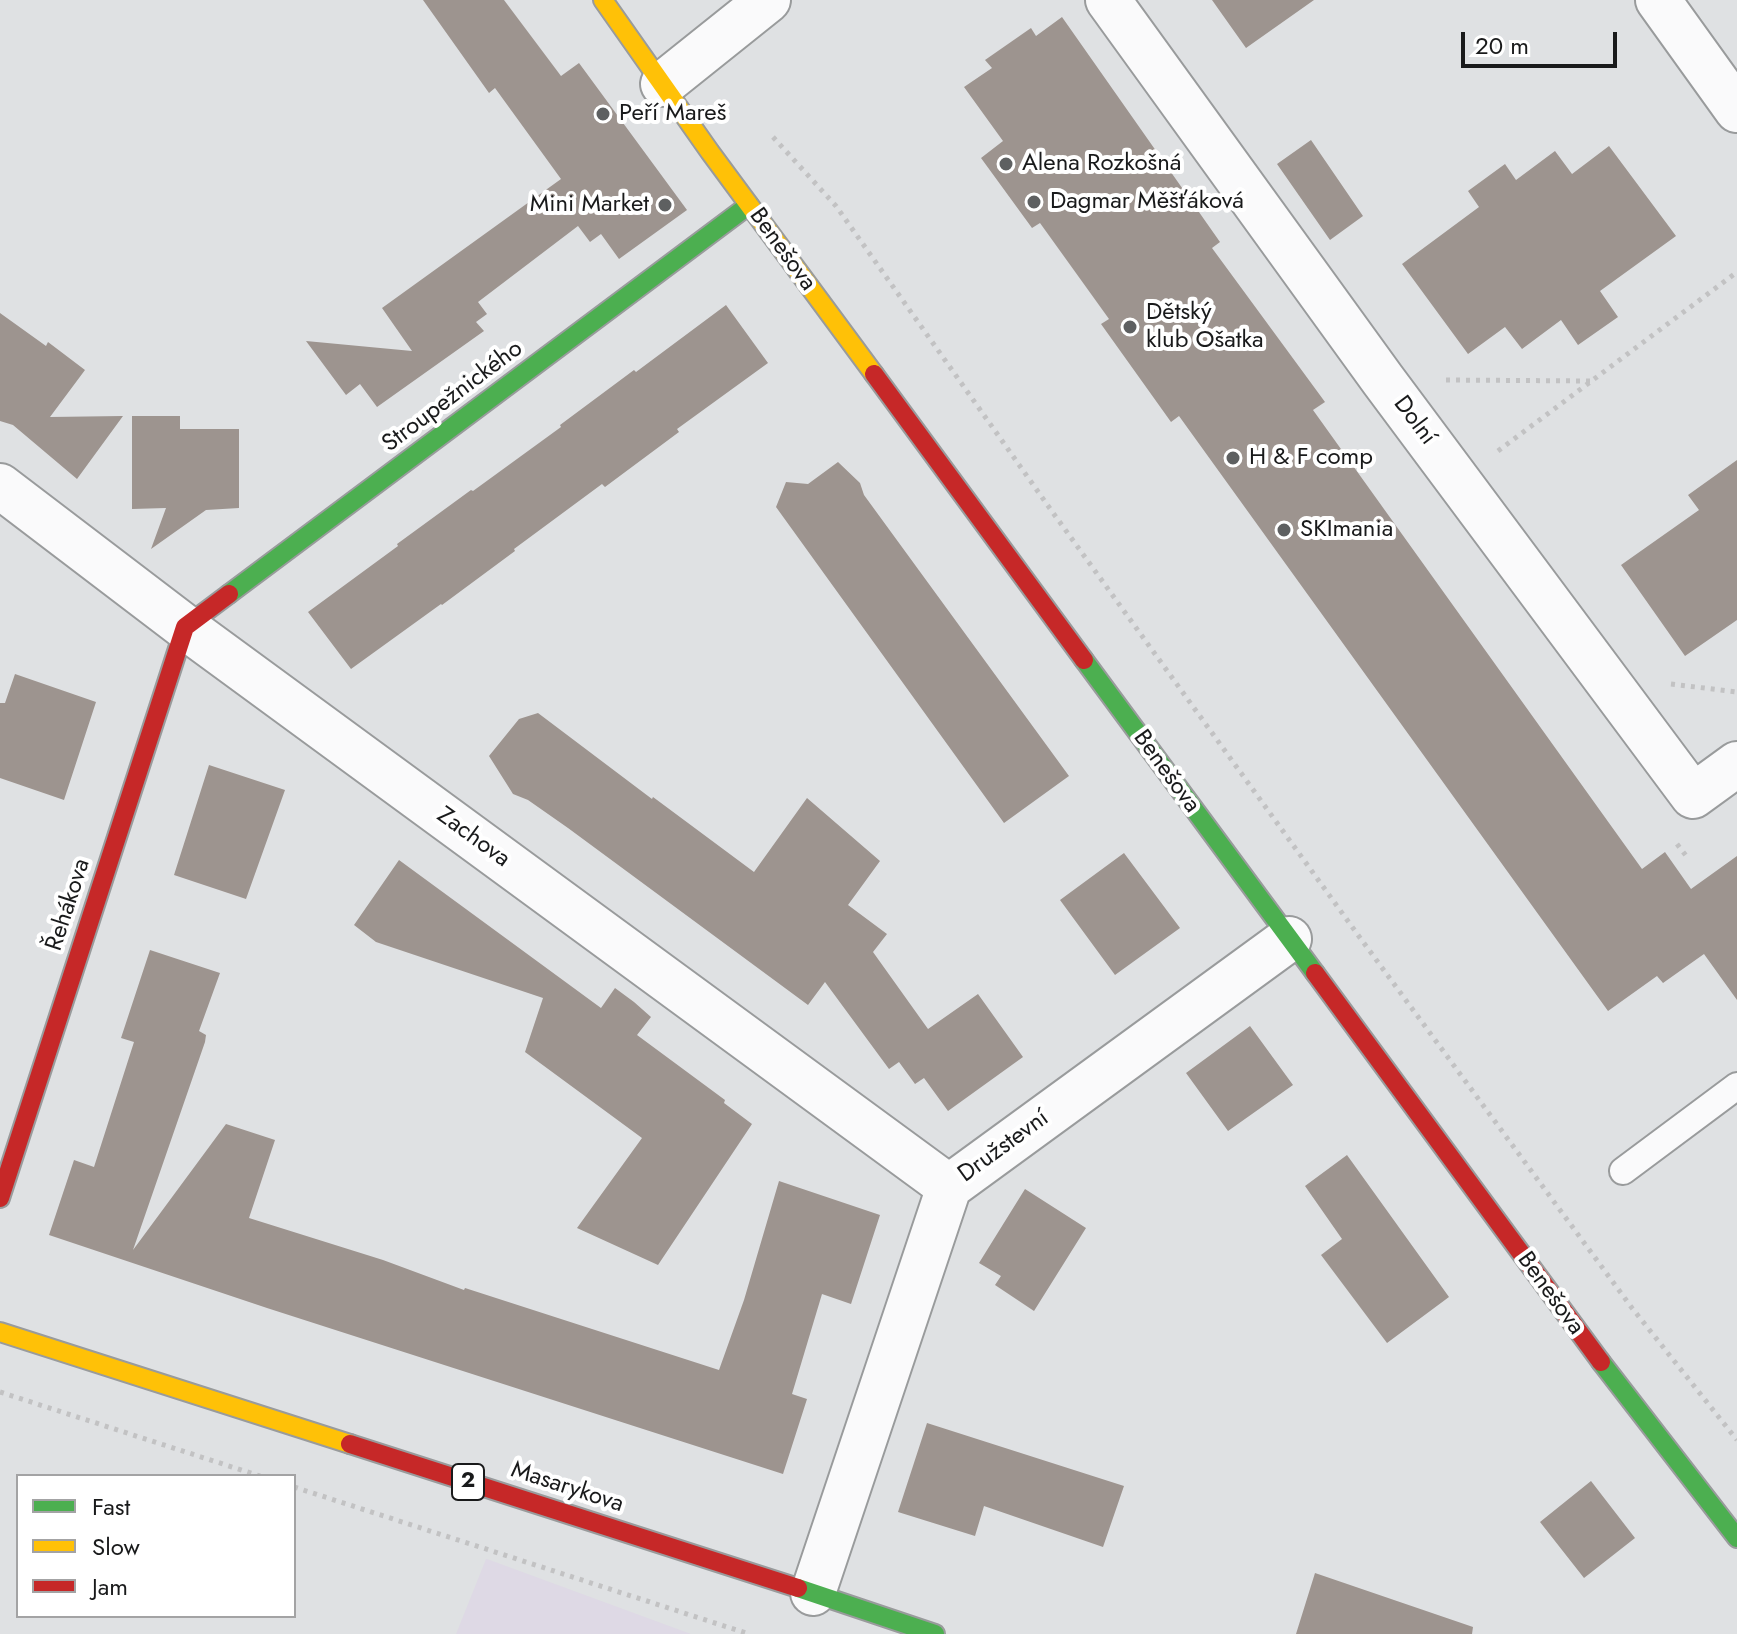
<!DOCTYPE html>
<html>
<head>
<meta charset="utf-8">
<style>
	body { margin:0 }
	#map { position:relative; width:1737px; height:1634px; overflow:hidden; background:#dfe1e3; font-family:Jost,sans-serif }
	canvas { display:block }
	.legend { position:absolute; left:16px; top:1474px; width:280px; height:144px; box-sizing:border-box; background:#fff; border:2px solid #a3a3a4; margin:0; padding:10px 14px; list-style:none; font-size:24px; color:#191a1b }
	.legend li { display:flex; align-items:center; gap:16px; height:40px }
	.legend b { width:40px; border:2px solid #a3a3a4 }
	.scale { position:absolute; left:1461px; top:32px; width:156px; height:36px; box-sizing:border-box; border:4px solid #191a1b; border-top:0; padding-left:10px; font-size:24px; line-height:28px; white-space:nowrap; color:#191a1b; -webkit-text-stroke:6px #fff; paint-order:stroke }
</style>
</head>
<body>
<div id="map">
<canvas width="1737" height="1634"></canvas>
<ul class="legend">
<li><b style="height:10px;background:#4caf50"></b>Fast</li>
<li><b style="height:10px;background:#ffc107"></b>Slow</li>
<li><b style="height:10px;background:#c62828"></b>Jam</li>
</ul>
<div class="scale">20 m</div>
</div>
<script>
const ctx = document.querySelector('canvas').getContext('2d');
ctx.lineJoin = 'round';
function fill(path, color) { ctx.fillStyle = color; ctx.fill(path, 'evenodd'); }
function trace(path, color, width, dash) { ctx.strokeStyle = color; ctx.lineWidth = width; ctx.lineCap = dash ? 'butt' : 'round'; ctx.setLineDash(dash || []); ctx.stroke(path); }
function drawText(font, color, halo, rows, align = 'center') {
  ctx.font = font + ' Jost,sans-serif'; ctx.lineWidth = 8; ctx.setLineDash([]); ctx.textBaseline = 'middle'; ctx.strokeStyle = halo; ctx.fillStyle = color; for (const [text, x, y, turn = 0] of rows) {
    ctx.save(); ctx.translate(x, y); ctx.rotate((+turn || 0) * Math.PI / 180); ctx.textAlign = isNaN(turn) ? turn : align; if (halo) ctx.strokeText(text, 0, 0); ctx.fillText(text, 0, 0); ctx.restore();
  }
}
const industrial = new Path2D(`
	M 486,1559 L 487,1559 L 691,1634 L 456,1634 Z`);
const building = new Path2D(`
	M 423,0 L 504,0 L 561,76 L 579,63 L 687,210 L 619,259 L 601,234 L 590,242 L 578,226 L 478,302 L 487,314 L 476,322 L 484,331 L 377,407 L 360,384 L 346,395 L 306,341 L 412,351 L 382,308 L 561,179 L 495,88 L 489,93 Z
	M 1212,0 L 1314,0 L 1246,48 Z
	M 1062,17 L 1220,242 L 1212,248 L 1325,402 L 1313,410 L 1642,869 L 1665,852 L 1691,889 L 1737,856 L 1737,1000 L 1704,954 L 1663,983 L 1657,976 L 1608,1011 L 1179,416 L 1171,422 L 1101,324 L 1109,319 L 1040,223 L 1032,228 L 981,158 L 1003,141 L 964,87 L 992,68 L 985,60 L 1031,28 L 1036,36 Z
	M 1311,140 L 1363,216 L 1330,240 L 1277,164 Z
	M 1609,146 L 1676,236 L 1600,291 L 1618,317 L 1578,345 L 1561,320 L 1522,349 L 1505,327 L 1468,354 L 1402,264 L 1479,207 L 1468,191 L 1505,164 L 1516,180 L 1555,151 L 1572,174 Z
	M 726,305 L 768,363 L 677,429 L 679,432 L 605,487 L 602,484 L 514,549 L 515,551 L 442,605 L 441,604 L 351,669 L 308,612 L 398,546 L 397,544 L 471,490 L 473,491 L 561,427 L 560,425 L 634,370 L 636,372 Z
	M 0,313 L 46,346 L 48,342 L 85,370 L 50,417 L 123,416 L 77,479 L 13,425 L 0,421 Z
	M 132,416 L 180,416 L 180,429 L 239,429 L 239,508 L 206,510 L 151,549 L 166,508 L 132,509 Z
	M 1737,460 L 1737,620 L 1685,656 L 1621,565 L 1699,510 L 1688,495 Z
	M 838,462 L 860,483 L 864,495 L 1069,776 L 1004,823 L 776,507 L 786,482 L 808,484 Z
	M 15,674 L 96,702 L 64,800 L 0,778 L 0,703 L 5,703 Z
	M 538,713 L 652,799 L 653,797 L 754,872 L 807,798 L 880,861 L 848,905 L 887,934 L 873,952 L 928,1029 L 978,994 L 1023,1057 L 948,1111 L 924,1078 L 915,1084 L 899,1062 L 889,1069 L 825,982 L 808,1005 L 568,828 L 528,800 L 513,794 L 489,756 L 519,719 Z
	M 209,765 L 285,790 L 246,899 L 174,875 Z
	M 1124,853 L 1180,928 L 1115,975 L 1060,900 Z
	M 399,860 L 601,1008 L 615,988 L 634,1002 L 651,1017 L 637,1035 L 725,1100 L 724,1103 L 752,1124 L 658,1265 L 577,1228 L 642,1138 L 525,1052 L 543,998 L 376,942 L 354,925 Z
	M 150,950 L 220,973 L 199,1031 L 206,1035 L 205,1042 L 133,1250 L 226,1124 L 275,1140 L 249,1218 L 383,1260 L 464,1290 L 465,1288 L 719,1370 L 744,1300 L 779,1181 L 880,1215 L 851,1304 L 822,1294 L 792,1394 L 807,1399 L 783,1474 L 267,1308 L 49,1235 L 74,1160 L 94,1167 L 134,1042 L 121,1038 Z
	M 1250,1026 L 1293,1085 L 1228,1131 L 1186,1073 Z
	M 1347,1155 L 1449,1297 L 1387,1343 L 1321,1255 L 1342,1239 L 1305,1186 Z
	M 1025,1189 L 1086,1228 L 1034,1311 L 995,1285 L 1001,1276 L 979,1263 Z
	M 927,1423 L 1124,1486 L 1103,1547 L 984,1506 L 975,1536 L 898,1512 Z
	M 1591,1481 L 1635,1538 L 1584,1578 L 1540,1522 Z
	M 1315,1573 L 1473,1627 L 1472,1634 L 1296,1634 Z`);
const path = new Path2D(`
	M 773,137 L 836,206 L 1051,510 L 1358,935 L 1632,1308 L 1737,1440
	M 1446,380 L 1592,381
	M 1498,451 L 1737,272
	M 1671,684 L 1737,692
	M 1677,844 L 1687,857
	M 0,1392 L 260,1476
	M 294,1487 L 749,1634`);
const lane = new Path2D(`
	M 1623,1171 L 1737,1086`);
const street = new Path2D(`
	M 1108,0 L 1383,380 L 1693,796 L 1737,764
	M 1658,0 L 1737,110
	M 663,84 L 768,0
	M 0,486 L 185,627 L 949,1187
	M 813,1593 L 949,1187 L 1289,939`);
const fast = new Path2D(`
	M 229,594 L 749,205
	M 1084,660 L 1315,973
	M 1601,1362 L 1737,1538
	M 798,1588 L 935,1634`);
const slow = new Path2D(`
	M 603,0 L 710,152 L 874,374
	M 0,1332 L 350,1444`);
const jam = new Path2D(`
	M 874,374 L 1084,660
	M 1315,973 L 1601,1362
	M 0,1198 L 185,627 L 229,594
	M 350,1444 L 798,1588`);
const markers = [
	[603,114,8,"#5e6061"],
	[1006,164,8,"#5e6061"],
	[1034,202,8,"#5e6061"],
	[665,205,8,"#5e6061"],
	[1130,327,8,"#5e6061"],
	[1233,458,8,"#5e6061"],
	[1284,530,8,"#5e6061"]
];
const shields = [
	[468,1482,32]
];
const shieldNames = [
	["2",468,1482]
];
const poiNames = [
	["Peří Mareš",619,114],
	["Alena Rozkošná",1022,164],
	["Dagmar Měšťáková",1050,202],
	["Mini Market",649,205,"right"],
	["Dětský",1146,313],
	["klub Ošatka",1146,341],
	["H & F comp",1249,458],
	["SKImania",1300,530]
];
const streetNames = [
	["Benešova",782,250,54],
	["Stroupežnického",453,397,-37],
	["Dolní",1414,421,53],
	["Benešova",1166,772,54],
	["Zachova",473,838,36],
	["Řehákova",69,905,-72],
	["Družstevní",1004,1147,-36],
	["Benešova",1550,1294,54],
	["Masarykova",567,1488,18]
];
fill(industrial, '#ded9e5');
fill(building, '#9d948f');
trace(lane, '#999b9c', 30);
trace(street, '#999b9c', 48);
trace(fast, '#999b9c', 22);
trace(slow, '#999b9c', 22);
trace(jam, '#999b9c', 22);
trace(path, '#c2c2c3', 5, [4, 6]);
trace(lane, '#fafafb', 26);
trace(street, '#fafafb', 44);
trace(fast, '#4caf50', 18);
trace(slow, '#ffc107', 18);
trace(jam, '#c62828', 18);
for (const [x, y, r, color] of markers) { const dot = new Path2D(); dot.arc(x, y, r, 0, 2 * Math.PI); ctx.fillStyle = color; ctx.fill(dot); trace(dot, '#fff', 3); }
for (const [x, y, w] of shields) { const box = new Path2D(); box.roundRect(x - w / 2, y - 18, w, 36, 6); ctx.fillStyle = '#fff'; ctx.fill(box); trace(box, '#191a1b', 2); }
drawText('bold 22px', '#191a1b', null, shieldNames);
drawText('24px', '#191a1b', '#fff', poiNames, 'left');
drawText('24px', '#191a1b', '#fff', streetNames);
</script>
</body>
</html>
